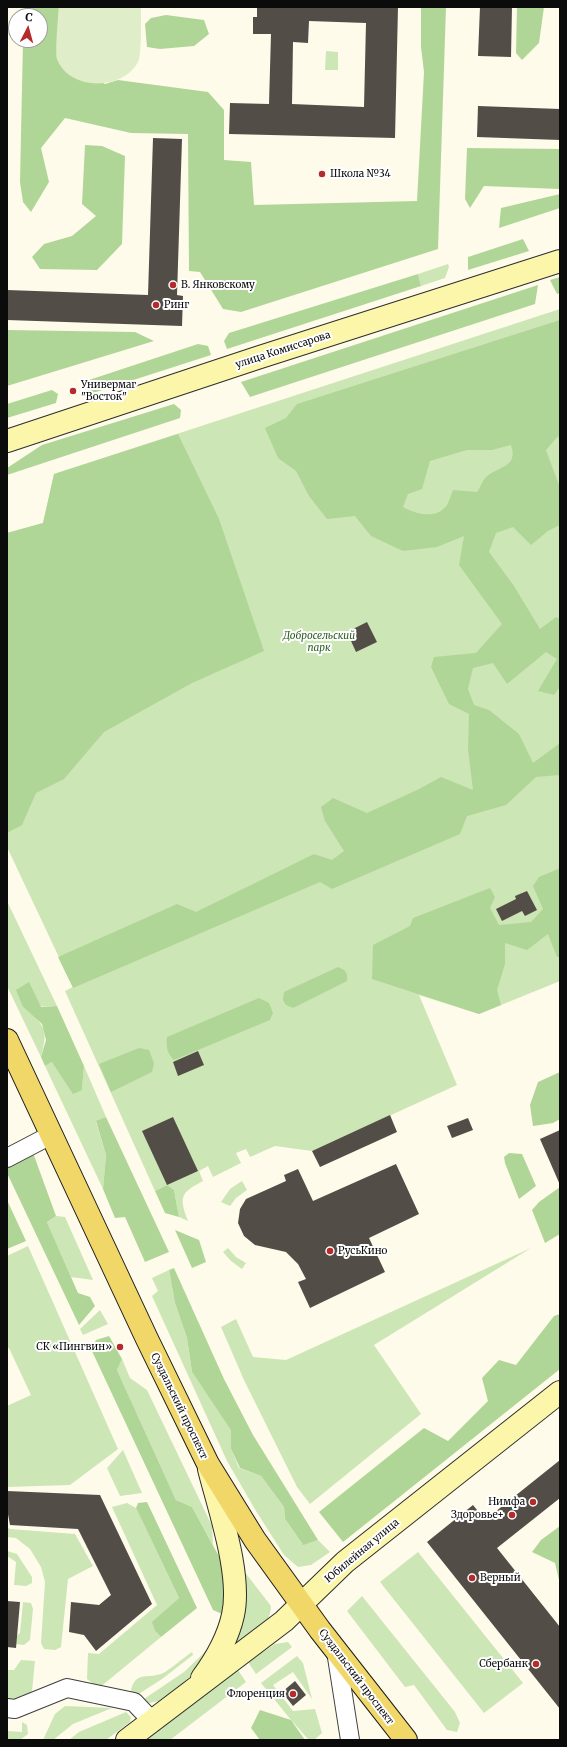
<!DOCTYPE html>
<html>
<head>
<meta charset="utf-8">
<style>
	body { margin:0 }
	#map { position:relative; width:567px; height:1747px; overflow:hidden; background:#fefbea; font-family:Merriweather,serif }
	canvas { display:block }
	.frame { position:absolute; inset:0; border:8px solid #0b0b0b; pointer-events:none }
	.north { position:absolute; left:8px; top:8px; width:40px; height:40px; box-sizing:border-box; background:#fff; border:1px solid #9d9d9d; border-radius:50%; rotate:6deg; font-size:11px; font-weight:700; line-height:16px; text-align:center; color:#0b0b0b }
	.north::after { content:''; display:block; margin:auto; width:14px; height:18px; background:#b32c2b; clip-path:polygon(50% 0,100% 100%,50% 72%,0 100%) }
</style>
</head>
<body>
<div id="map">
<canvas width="567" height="1747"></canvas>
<div class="frame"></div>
<div class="north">С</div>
</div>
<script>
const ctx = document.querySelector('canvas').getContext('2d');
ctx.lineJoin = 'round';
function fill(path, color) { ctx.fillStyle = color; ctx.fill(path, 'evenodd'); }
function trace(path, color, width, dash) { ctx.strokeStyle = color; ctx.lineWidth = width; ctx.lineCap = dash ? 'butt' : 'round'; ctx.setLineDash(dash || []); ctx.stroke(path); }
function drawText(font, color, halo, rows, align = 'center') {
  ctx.font = font + ' Merriweather,serif'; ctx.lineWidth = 4; ctx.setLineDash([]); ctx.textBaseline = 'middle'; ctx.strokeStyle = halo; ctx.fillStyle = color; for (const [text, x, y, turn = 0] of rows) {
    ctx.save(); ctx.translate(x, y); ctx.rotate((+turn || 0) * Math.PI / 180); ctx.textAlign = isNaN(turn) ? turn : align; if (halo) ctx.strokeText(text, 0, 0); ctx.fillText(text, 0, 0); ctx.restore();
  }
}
const green = new Path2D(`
	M 326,51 L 338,52 L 338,70 L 325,70 Z
	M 448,264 L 449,267 L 445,278 L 421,286 L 418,274 Z
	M 560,309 L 560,981 L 479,1014 L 419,995 L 457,1085 L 312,1151 L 275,1146 L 250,1157 L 246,1149 L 236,1153 L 241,1163 L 213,1177 L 208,1166 L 199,1171 L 203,1181 C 180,1193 179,1197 188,1221 L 179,1217 L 174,1190 L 167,1185 L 155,1191 L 65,991 L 73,987 L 7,847 L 7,533 L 43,523 L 54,474 Z
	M 7,901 L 57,1006 L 23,1007 C 44,1025 49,1028 41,1057 L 7,986 Z
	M 52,1062 L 82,1090 L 84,1066 L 106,1117 L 96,1122 L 106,1155 L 103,1189 L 45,1066 Z
	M 242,1181 L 247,1190 L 236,1198 L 230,1206 L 221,1202 L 230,1189 Z
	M 56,1216 L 65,1217 L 93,1280 L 71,1277 L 47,1222 Z
	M 28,1246 L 118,1449 L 70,1485 L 7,1487 L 7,1406 L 31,1395 L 9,1348 L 7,1349 L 7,1256 Z
	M 228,1248 L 236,1257 L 246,1263 L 242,1269 L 231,1261 L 223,1252 Z
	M 531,1248 L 374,1345 L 421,1414 L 310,1504 L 297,1487 L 244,1380 L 221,1327 L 236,1319 L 253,1357 L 286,1360 Z
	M 169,1270 L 175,1303 L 187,1338 L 192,1372 L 232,1430 L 231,1449 L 239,1468 L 261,1476 L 284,1507 L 285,1519 L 302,1544 L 318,1540 L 330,1552 L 311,1565 L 298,1567 L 284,1555 L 256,1511 L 227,1461 L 152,1296 L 158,1291 L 152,1278 Z
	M 100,1310 L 108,1324 L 83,1335 L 80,1329 Z
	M 122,1359 L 130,1378 L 147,1390 L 212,1526 L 213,1545 L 192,1507 L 176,1500 L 117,1370 Z
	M 123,1450 L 142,1493 L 120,1496 L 107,1468 Z
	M 127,1503 L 136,1508 L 179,1598 L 153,1622 L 155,1631 L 161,1637 L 99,1688 L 87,1679 L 88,1653 L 99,1654 L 157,1605 L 112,1507 Z
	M 7,1527 L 10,1529 L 75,1534 L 93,1566 L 68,1579 L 61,1647 L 55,1650 L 44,1649 L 41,1643 L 45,1582 L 41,1567 L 30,1549 L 16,1538 L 7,1537 Z
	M 7,1551 L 17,1554 L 32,1577 L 32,1583 L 26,1586 L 14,1585 L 16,1562 L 7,1556 Z
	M 418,1552 L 523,1683 L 484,1713 L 380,1582 Z
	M 237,1562 L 271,1606 C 271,1626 250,1635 236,1645 L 230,1638 Z
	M 362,1596 L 455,1712 L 460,1723 L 457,1732 L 447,1730 L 414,1685 L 405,1687 L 347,1611 Z
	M 23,1602 L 31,1603 L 33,1609 L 30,1640 L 24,1645 L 7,1643 L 20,1633 Z
	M 288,1642 L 292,1647 L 256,1674 L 248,1662 L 275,1644 Z
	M 209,1648 L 200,1668 L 177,1688 L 159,1701 L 149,1703 L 141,1701 L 184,1672 Z
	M 192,1652 L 193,1655 L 162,1679 L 134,1697 L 131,1690 C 136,1671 146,1679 161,1674 C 169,1671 184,1657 192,1652 Z
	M 297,1656 L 303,1663 L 312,1699 L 293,1672 L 273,1685 L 293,1711 L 315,1709 L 322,1733 L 314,1740 L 309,1740 L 291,1720 L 261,1683 Z
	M 21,1660 L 35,1661 L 32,1691 L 21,1700 L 7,1704 L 7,1670 L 14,1670 Z
	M 238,1670 L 246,1682 L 170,1740 L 146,1740 Z
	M 65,1706 L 112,1708 L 73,1724 L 53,1740 L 43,1740 L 55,1714 Z
	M 126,1712 L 131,1717 L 130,1722 L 106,1740 L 69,1740 L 79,1732 Z
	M 22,1722 L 27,1725 L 28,1734 L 20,1740 L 7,1740 L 7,1731 L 22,1732 Z`);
const forest = new Path2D(`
	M 33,7 L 59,7 L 57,59 L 105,84 L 118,80 L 208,92 L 224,110 L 224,160 L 251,162 L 254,205 L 417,201 L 424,72 L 421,47 L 421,7 L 446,7 L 438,249 L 241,312 L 223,309 L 200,272 L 189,271 L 188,134 L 131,133 L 65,118 L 41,148 L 49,182 L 31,212 L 23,202 L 20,182 L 23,40 L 40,40 L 40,16 L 29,16 Z
	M 517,7 L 544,7 L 539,43 L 522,60 L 516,53 Z
	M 166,15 L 204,20 L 209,34 L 194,46 L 160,49 L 147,47 L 145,24 L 151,18 Z
	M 85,145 L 102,146 L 125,156 L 122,244 L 97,270 L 40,269 L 32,257 L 44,244 L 72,236 L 96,216 L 82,204 Z
	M 467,148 L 560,149 L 560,189 L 484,186 L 470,208 L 465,199 Z
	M 560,194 L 560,208 L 499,228 L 501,208 Z
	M 523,239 L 529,251 L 468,270 L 468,257 Z
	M 418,274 L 421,286 L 227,349 L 224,341 L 229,333 Z
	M 560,277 L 560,293 L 557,294 L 550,280 Z
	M 538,285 L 535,304 L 250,397 L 241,382 Z
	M 560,320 L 560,441 L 558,436 L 546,450 L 560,488 L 560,525 L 548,531 L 531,545 L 513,527 L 496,533 L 489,552 L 514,586 L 540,629 L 556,617 L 560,619 L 560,687 L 554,695 L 538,691 L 557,659 L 546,652 L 507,684 L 493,663 L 473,668 L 468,689 L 474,705 L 489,710 L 519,734 L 533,763 L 560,743 L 560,775 L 536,777 L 506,805 L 467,816 L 460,834 L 332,889 L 320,882 L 73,988 L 58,957 L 177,904 L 196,912 L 314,854 L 332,860 L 344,851 L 325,821 L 321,807 L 333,798 L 367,813 L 419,789 L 441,777 L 473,790 L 468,749 L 469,714 L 449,704 L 431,667 L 434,657 L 476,653 L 502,624 L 459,565 L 464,536 L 437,547 L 403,551 L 371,536 L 355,516 L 327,519 L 309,496 L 296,471 L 278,458 L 265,428 L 286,418 L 297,404 ZM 511,445 C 519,468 497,466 485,478 C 482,482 480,488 477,492 L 453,490 C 451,495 449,501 447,505 C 437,520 415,514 403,507 L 408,494 L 422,489 L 430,461 L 467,450 L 492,450 Z
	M 7,330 L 135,332 L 154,341 L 7,386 Z
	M 198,344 L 208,346 L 211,355 L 93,393 L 87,388 L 89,380 Z
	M 52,390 L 58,394 L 56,403 L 7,418 L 7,404 Z
	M 174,404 L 181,410 L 180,418 L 7,475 L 7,468 L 42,445 Z
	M 178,434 L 219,519 L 264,651 L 192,683 L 104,732 L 64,779 L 36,793 L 22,825 L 7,833 L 7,533 L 43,523 L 54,474 Z
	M 560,866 L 560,957 L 557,957 L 548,934 L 527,950 L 505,943 L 505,964 L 497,990 L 501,1005 L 479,1014 L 372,979 L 373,945 L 410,926 L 413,918 L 490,888 L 495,897 L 490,908 L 499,925 L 531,922 L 543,909 L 533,886 L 539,877 L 558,869 Z
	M 338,967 C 346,970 348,973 347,981 L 293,1008 L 286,1005 L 283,1000 L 284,992 Z
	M 29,982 L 41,1007 L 57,1006 L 84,1066 L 82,1090 L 73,1094 L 52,1062 L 45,1066 L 41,1057 L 46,1040 L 42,1024 L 23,1007 L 16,990 Z
	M 259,998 L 269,1003 L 273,1013 L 270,1020 L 174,1060 C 167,1053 166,1047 167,1037 Z
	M 139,1048 L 149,1050 L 154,1063 L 152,1072 L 111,1092 L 99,1064 Z
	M 560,1072 L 560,1119 L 553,1123 L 533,1126 L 530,1105 L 538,1082 Z
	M 106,1117 L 169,1252 L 145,1262 L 125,1217 L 115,1218 L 103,1189 L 106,1155 L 96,1121 Z
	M 32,1150 L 56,1216 L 47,1222 L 78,1293 L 90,1297 L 95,1306 L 79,1325 L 7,1173 L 7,1163 Z
	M 509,1153 L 522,1154 L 536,1186 L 519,1199 L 505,1163 L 504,1157 Z
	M 167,1185 L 174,1190 L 179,1217 L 165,1213 L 155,1191 Z
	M 560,1187 L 560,1234 L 545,1243 L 532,1210 L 539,1202 Z
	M 7,1200 L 26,1241 L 7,1249 Z
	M 175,1230 L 199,1240 L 206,1262 L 192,1268 Z
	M 174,1268 L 224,1379 L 253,1435 L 318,1540 L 303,1545 L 285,1519 L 284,1507 L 261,1476 L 240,1468 L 231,1449 L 231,1430 L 192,1372 L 187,1338 L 175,1303 L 169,1270 Z
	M 560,1314 L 560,1369 L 343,1542 L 319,1512 L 424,1428 L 448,1441 L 488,1401 L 482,1378 L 499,1360 L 516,1365 L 554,1316 Z
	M 109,1336 L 122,1359 L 117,1370 L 176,1500 L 192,1507 L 227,1571 L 229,1605 L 222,1614 L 213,1610 L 91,1349 L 96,1340 Z
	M 147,1502 L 197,1608 L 161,1637 L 155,1631 L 152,1622 L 179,1598 L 136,1508 L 138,1503 Z
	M 560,1526 L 560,1584 L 555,1563 L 532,1552 L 541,1540 Z
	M 260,1710 L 291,1720 L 305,1740 L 260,1740 L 251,1728 Z`);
const pitch = new Path2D(`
	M 59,7 L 141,7 C 141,17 142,55 138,62 C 123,91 69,91 57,59 C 55,53 58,16 59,7 Z`);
const building = new Path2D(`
	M 257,7 L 398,7 L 395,138 L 229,134 L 230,103 L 269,104 L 271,34 L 253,34 L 253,17 L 257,17 ZM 309,21 L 366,23 L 364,107 L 292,104 L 293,42 L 308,43 Z
	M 480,7 L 512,7 L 511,57 L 478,56 Z
	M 478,106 L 560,109 L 560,140 L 477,137 Z
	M 153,138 L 182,139 L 177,295 L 183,296 L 182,326 L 7,320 L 7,290 L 148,295 Z
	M 367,622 L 377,642 L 356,652 L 347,632 Z
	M 527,891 L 537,910 L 525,916 L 522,911 L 502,921 L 496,909 L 516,899 L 515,896 Z
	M 198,1051 L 204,1065 L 178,1076 L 173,1062 Z
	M 390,1115 L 397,1132 L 320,1167 L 312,1151 Z
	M 173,1117 L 198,1171 L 167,1185 L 142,1131 Z
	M 468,1118 L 473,1130 L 452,1138 L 447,1126 Z
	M 560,1130 L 560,1185 L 540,1139 Z
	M 396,1164 L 419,1214 L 369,1238 L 385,1272 L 310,1308 L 298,1282 L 306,1279 L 298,1264 L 286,1252 L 255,1245 L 244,1236 L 238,1223 L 240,1209 L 246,1199 L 286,1181 L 284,1175 L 298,1169 L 313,1201 Z
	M 560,1460 L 560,1498 L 497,1548 L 560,1627 L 560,1709 L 427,1542 L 473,1505 L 485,1520 Z
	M 7,1491 L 100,1495 L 152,1604 L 96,1651 L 84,1635 L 69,1632 L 71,1602 L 99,1605 L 111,1595 L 78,1529 L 10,1525 L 7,1509 Z
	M 7,1601 L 20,1602 L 16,1648 L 7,1647 Z
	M 295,1681 L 306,1695 L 293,1706 L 282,1692 Z`);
const street = new Path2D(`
	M 7,1158 L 51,1135
	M 336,1651 L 350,1740
	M 7,1708 L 15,1709 L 67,1688 L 134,1702 L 152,1721`);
const secondary = new Path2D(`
	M 7,441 L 257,358 L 560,261
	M 202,1678 C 216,1659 228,1638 233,1615 C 242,1575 219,1509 209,1469
	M 127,1740 L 284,1621 L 345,1562 L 560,1392`);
const primary = new Path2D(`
	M 7,1040 L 147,1339 L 208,1464 L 255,1540 L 320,1630 L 406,1740`);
const markers = [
	[322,174,4,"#b32c2b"],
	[173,285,4,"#b32c2b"],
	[156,305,4,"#b32c2b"],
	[73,391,4,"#b32c2b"],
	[330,1251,4,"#b32c2b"],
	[120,1347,4,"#b32c2b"],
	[533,1502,4,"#b32c2b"],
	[512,1515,4,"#b32c2b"],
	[472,1578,4,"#b32c2b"],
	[536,1664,4,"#b32c2b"],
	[293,1694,4,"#b32c2b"]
];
const poiNames = [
	["Школа №34",330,174],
	["В. Янковскому",181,285],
	["Ринг",164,305],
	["Универмаг",81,385],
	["\"Восток\"",81,397],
	["РусьКино",338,1251],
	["СК «Пингвин»",112,1347,"right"],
	["Нимфа",525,1502,"right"],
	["Здоровье+",504,1515,"right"],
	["Верный",480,1578],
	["Сбербанк",528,1664,"right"],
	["Флоренция",285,1694,"right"]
];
const streetNames = [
	["улица Комиссарова",283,350,-18],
	["Суздальский проспект",179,1406,64],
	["Юбилейная улица",362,1551,-40],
	["Суздальский проспект",356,1677,53]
];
const parkNames = [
	["Добросельский",319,636],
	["парк",319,648]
];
fill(green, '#cde6b6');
fill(forest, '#b0d697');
fill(pitch, '#dfeec8');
fill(building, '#534d48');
trace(street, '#3e3e3e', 20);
trace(secondary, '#2d2d2d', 24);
trace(primary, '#1c1c1c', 24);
trace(street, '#fff', 18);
trace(secondary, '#fbf6a9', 22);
trace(primary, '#f1d767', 22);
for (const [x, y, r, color] of markers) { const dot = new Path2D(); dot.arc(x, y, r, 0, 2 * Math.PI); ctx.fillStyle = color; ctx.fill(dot); trace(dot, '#fff', 1.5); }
drawText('10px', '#0b0b0b', '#fff', poiNames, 'left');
drawText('10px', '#0b0b0b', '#fff', streetNames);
drawText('italic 10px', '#2a5f20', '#fff', parkNames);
</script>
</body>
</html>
